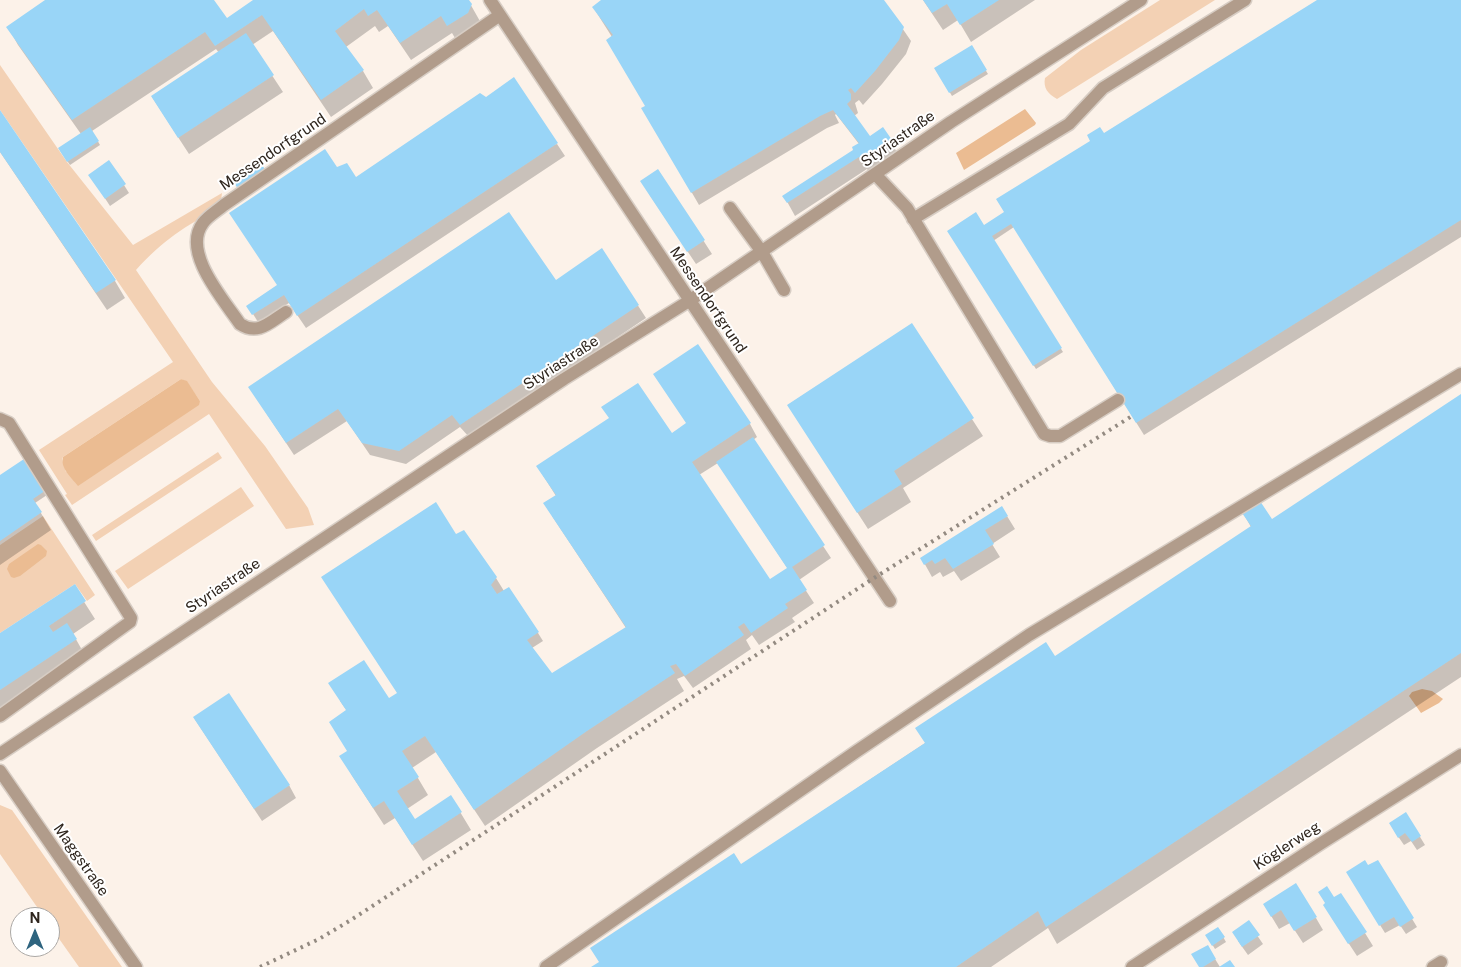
<!DOCTYPE html>
<html>
<head>
<meta charset="utf-8">
<style>
	body { margin:0 }
	#map { position:relative; width:1461px; height:967px; overflow:hidden; background:#fcf2e9; font-family:"Public Sans",sans-serif }
	canvas { display:block }
	.north { position:absolute; left:10px; top:907px; width:50px; height:50px; box-sizing:border-box; background:#fff; border:1px solid #aba8a5; border-radius:50%; rotate:0deg; font-size:14px; font-weight:700; line-height:20px; text-align:center; color:#2e251d }
	.north::after { content:''; display:block; margin:auto; width:18px; height:22px; background:#2e647f; clip-path:polygon(50% 0,100% 100%,50% 72%,0 100%) }
</style>
</head>
<body>
<div id="map">
<canvas width="1461" height="967"></canvas>
<div class="north">N</div>
</div>
<script>
const ctx = document.querySelector('canvas').getContext('2d');
ctx.lineJoin = 'round';
function fill(path, color) { ctx.fillStyle = color; ctx.fill(path, 'evenodd'); }
function trace(path, color, width, dash) { ctx.strokeStyle = color; ctx.lineWidth = width; ctx.lineCap = dash ? 'butt' : 'round'; ctx.setLineDash(dash || []); ctx.stroke(path); }
function drawText(font, color, halo, rows, align = 'center') {
  ctx.font = font + ' "Public Sans",sans-serif'; ctx.lineWidth = 4; ctx.setLineDash([]); ctx.textBaseline = 'middle'; ctx.strokeStyle = halo; ctx.fillStyle = color; for (const [text, x, y, turn = 0] of rows) {
    ctx.save(); ctx.translate(x, y); ctx.rotate((+turn || 0) * Math.PI / 180); ctx.textAlign = isNaN(turn) ? turn : align; if (halo) ctx.strokeText(text, 0, 0); ctx.fillText(text, 0, 0); ctx.restore();
  }
}
const green = new Path2D(`
	M 1160,0 L 1215,0 L 1057,99 C 1048,94 1043,88 1045,78 L 1081,50 Z
	M 0,65 L 67,162 L 133,245 L 222,193 L 220,208 C 185,226 163,240 136,270 L 212,382 L 265,446 L 308,508 L 314,525 L 286,529 L 209,414 L 72,505 L 65,495 L 67,494 L 39,450 L 173,362 L 0,110 ZM 181,379 L 187,382 L 200,401 L 66,472 L 62,459 L 63,457 Z
	M 218,452 L 222,458 L 96,541 L 92,535 Z
	M 241,487 L 254,506 L 128,589 L 115,571 Z
	M 43,516 L 95,595 L 87,601 L 75,584 L 0,633 L 0,545 Z
	M 0,805 L 12,810 L 122,967 L 79,967 L 50,926 L 50,917 L 44,917 L 0,854 Z`);
const water = new Path2D(`
	M 1025,109 L 1036,123 L 1035,125 L 964,170 L 956,153 Z
	M 181,379 L 187,381 L 200,401 L 199,405 L 78,486 C 71,477 60,468 63,457 Z
	M 38,544 L 41,545 L 47,551 L 46,556 L 20,576 L 14,578 L 11,577 L 7,569 L 9,564 Z
	M 1422,689 L 1432,691 L 1443,699 L 1439,703 L 1421,713 L 1409,696 L 1412,692 Z`);
const shadow = new Path2D(`
	M 48,0 L 213,0 L 226,20 L 254,1 L 253,0 L 468,0 L 481,23 L 458,43 L 452,33 L 411,60 L 388,26 L 379,32 L 375,26 L 346,47 L 363,71 L 373,88 L 331,117 L 273,31 L 252,45 L 283,92 L 189,154 L 152,97 L 219,53 L 216,49 L 92,131 L 100,145 L 70,165 L 59,149 L 81,134 L 18,45 L 8,27 Z
	M 603,0 L 883,0 L 911,41 L 906,54 L 882,84 L 863,105 L 859,100 L 855,103 L 858,113 L 854,116 L 869,137 L 883,129 L 898,154 L 870,173 L 867,169 L 795,216 L 784,196 L 855,150 L 859,144 L 836,114 L 835,115 L 839,123 L 827,128 L 699,205 L 643,108 L 646,106 L 612,37 L 593,7 Z
	M 923,0 L 1035,0 L 971,42 L 958,20 L 943,30 Z
	M 1320,0 L 1461,0 L 1461,237 L 1144,435 L 1014,227 L 993,241 L 1063,352 L 1036,369 L 949,231 L 984,226 L 1005,213 L 1104,134 Z
	M 971,47 L 988,74 L 952,96 L 936,69 Z
	M 0,113 L 115,281 L 125,298 L 107,310 L 0,152 Z
	M 557,144 L 565,156 L 306,328 L 289,303 L 258,322 L 248,306 L 278,286 L 337,169 L 356,179 Z
	M 658,170 L 712,254 L 696,264 L 649,194 Z
	M 95,183 L 124,185 L 129,193 L 110,206 Z
	M 602,250 L 646,318 L 469,437 L 460,427 L 406,464 L 370,455 L 347,421 L 294,455 L 249,387 L 556,282 Z
	M 911,325 L 983,436 L 903,488 L 911,502 L 868,529 L 788,405 Z
	M 698,346 L 750,424 L 757,437 L 753,440 L 831,558 L 799,580 L 814,603 L 792,618 L 795,622 L 759,645 L 752,635 L 746,640 L 751,649 L 693,688 L 684,676 L 677,679 L 684,691 L 597,748 L 485,826 L 436,752 L 412,768 L 428,795 L 407,809 L 415,821 L 451,797 L 471,830 L 423,861 L 395,818 L 384,825 L 351,774 L 348,752 L 347,711 L 340,701 L 388,700 L 398,694 L 456,536 L 496,578 L 504,591 L 538,633 L 543,641 L 532,648 L 551,675 L 626,628 L 552,516 L 556,496 L 537,466 L 671,434 L 687,424 ZM 718,463 L 788,569 L 769,581 L 699,475 Z
	M 1461,396 L 1461,677 L 1057,944 L 1048,928 L 991,967 L 593,967 L 741,865 L 1251,527 L 1243,513 L 1272,520 Z
	M 0,476 L 50,493 L 35,503 L 51,530 L 0,565 Z
	M 1007,516 L 1015,529 L 992,544 L 1000,557 L 961,581 L 954,571 L 943,577 L 940,572 L 932,577 L 922,559 Z
	M 74,586 L 95,619 L 73,634 L 86,657 L 0,714 L 0,635 Z
	M 194,718 L 289,785 L 296,798 L 262,821 Z
	M 1406,814 L 1425,845 L 1417,850 L 1411,841 L 1404,845 L 1395,832 Z
	M 1377,861 L 1417,927 L 1406,934 L 1400,925 L 1385,933 L 1347,872 L 1368,867 Z
	M 1334,899 L 1365,933 L 1373,946 L 1357,956 L 1332,918 L 1327,904 Z
	M 1264,904 L 1316,918 L 1323,930 L 1303,943 L 1290,923 L 1279,929 Z
	M 1248,922 L 1263,944 L 1248,955 L 1238,941 Z
	M 1218,928 L 1226,942 L 1215,949 L 1207,936 Z
	M 1207,946 L 1220,967 L 1200,967 Z`);
const building = new Path2D(`
	M 45,0 L 214,0 L 227,18 L 253,0 L 469,0 L 472,4 L 468,13 L 447,26 L 441,16 L 400,43 L 377,10 L 368,16 L 364,9 L 335,31 L 364,70 L 321,100 L 262,15 L 215,46 L 205,32 L 72,120 L 6,27 Z
	M 601,0 L 884,0 L 904,27 L 899,40 L 875,71 L 855,93 L 851,88 L 848,90 L 851,94 L 851,100 L 847,104 L 870,136 L 883,127 L 892,140 L 861,161 L 859,157 L 787,203 L 782,196 L 853,150 L 852,147 L 859,143 L 833,110 L 820,116 L 691,193 L 641,108 L 645,106 L 606,40 L 613,35 L 592,7 Z
	M 923,0 L 999,0 L 960,25 L 947,4 L 932,13 Z
	M 1317,0 L 1461,0 L 1461,220 L 1136,423 L 1011,224 L 992,236 L 1062,348 L 1033,366 L 947,231 L 976,212 L 984,225 L 1004,212 L 996,199 L 1090,141 L 1087,135 L 1100,127 L 1104,133 Z
	M 246,33 L 274,75 L 178,138 L 151,96 Z
	M 972,45 L 987,70 L 949,93 L 934,68 Z
	M 514,77 L 558,143 L 297,316 L 284,295 L 252,315 L 246,306 L 277,285 L 229,213 L 325,149 L 337,167 L 347,163 L 356,177 L 480,93 L 486,97 Z
	M 0,110 L 116,280 L 96,293 L 0,152 Z
	M 90,127 L 99,141 L 67,162 L 58,148 Z
	M 109,160 L 126,184 L 105,199 L 88,175 Z
	M 261,163 L 266,171 L 238,189 L 233,181 Z
	M 658,169 L 705,240 L 687,252 L 640,181 Z
	M 509,212 L 556,280 L 602,248 L 639,305 L 460,425 L 452,415 L 399,451 L 362,443 L 338,409 L 286,443 L 248,387 Z
	M 912,323 L 974,418 L 894,471 L 902,484 L 857,513 L 787,405 Z
	M 698,344 L 751,423 L 692,462 L 770,579 L 787,568 L 716,462 L 753,437 L 825,545 L 792,567 L 807,590 L 785,604 L 788,608 L 751,633 L 744,623 L 738,627 L 744,635 L 685,676 L 676,664 L 670,666 L 675,673 L 587,731 L 474,810 L 425,736 L 402,751 L 419,777 L 397,791 L 415,819 L 451,795 L 462,812 L 412,845 L 384,801 L 373,808 L 339,756 L 347,751 L 329,722 L 346,710 L 328,683 L 364,660 L 389,698 L 397,693 L 321,577 L 436,502 L 456,534 L 464,530 L 497,577 L 491,585 L 497,594 L 509,587 L 539,632 L 527,640 L 552,673 L 626,627 L 543,503 L 556,495 L 536,466 L 609,418 L 601,407 L 638,383 L 672,433 L 686,423 L 653,374 Z
	M 1461,394 L 1461,653 L 1046,927 L 1038,911 L 956,967 L 591,967 L 599,962 L 590,948 L 734,853 L 741,864 L 925,743 L 915,728 L 1046,642 L 1055,656 L 1251,526 L 1242,513 L 1260,501 L 1272,519 Z
	M 27,457 L 49,488 L 33,499 L 42,512 L 0,541 L 0,475 Z
	M 1002,506 L 1008,516 L 985,530 L 994,544 L 953,569 L 945,558 L 935,564 L 932,560 L 924,565 L 920,558 Z
	M 75,584 L 86,601 L 49,626 L 53,632 L 67,623 L 77,639 L 0,690 L 0,633 Z
	M 229,693 L 290,785 L 254,809 L 193,717 Z
	M 1406,812 L 1421,836 L 1412,842 L 1405,833 L 1398,838 L 1389,823 Z
	M 1365,860 L 1368,865 L 1378,860 L 1414,918 L 1400,927 L 1394,917 L 1379,926 L 1346,872 Z
	M 1296,883 L 1317,917 L 1294,931 L 1281,910 L 1271,917 L 1263,904 Z
	M 1327,886 L 1334,897 L 1341,893 L 1367,932 L 1348,944 L 1323,905 L 1325,903 L 1318,892 Z
	M 1249,920 L 1260,935 L 1242,947 L 1232,932 Z
	M 1218,927 L 1225,937 L 1212,946 L 1205,935 Z
	M 1208,945 L 1216,959 L 1203,967 L 1199,967 L 1191,954 Z
	M 1230,960 L 1235,967 L 1219,967 Z`);
const minor = new Path2D(`
	M 490,0 L 890,601
	M 875,174 L 907,208 L 1044,434 L 1050,436 L 1060,436 L 1118,400
	M 730,208 L 762,252 L 784,290
	M 913,219 L 1069,124 L 1103,88 L 1245,0
	M 286,312 C 270,322 258,336 240,324 C 224,300 181,252 203,223 C 208,216 217,211 224,205 L 500,15
	M 0,419 L 9,423 L 131,618 L 130,622 L 0,716
	M 0,754 L 564,379 L 689,301 L 951,122 L 1141,0
	M 0,771 L 136,967
	M 546,967 L 857,751 L 1029,635 L 1461,374
	M 1132,967 L 1320,844 L 1461,755
	M 1433,967 L 1441,962`);
const rail = new Path2D(`
	M 260,967 L 319,939 L 351,920 L 874,578 L 1132,416`);
const streetNames = [
	["Styriastraße",898,139,-35],
	["Messendorfgrund",273,152,-34],
	["Messendorfgrund",708,300,56],
	["Styriastraße",561,363,-33],
	["Styriastraße",223,586,-34],
	["Köglerweg",1287,846,-33],
	["Maggstraße",81,860,55]
];
fill(green, '#f3d1b4');
fill(water, '#ebbc92');
fill(shadow, '#0003');
fill(building, '#99d5f7');
trace(minor, '#d7cdc4', 15);
trace(minor, '#b19c8b', 12);
trace(rail, '#938a81', 4, [2.5, 5]);
drawText('15px', '#2e251d', '#fff', streetNames);
</script>
</body>
</html>
